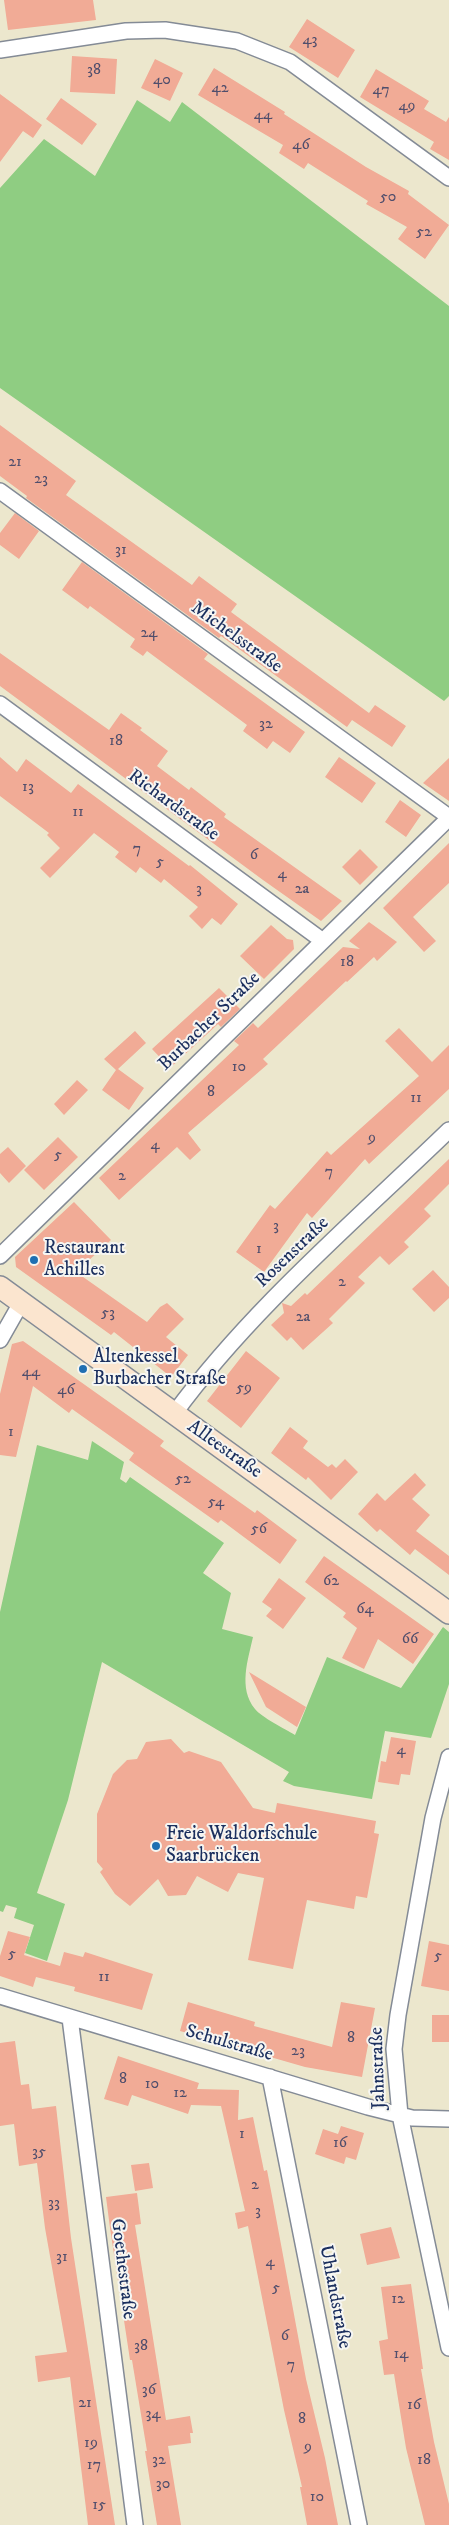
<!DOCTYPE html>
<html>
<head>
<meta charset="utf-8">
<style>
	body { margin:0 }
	canvas { display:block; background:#ece7cd }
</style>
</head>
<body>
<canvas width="449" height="2525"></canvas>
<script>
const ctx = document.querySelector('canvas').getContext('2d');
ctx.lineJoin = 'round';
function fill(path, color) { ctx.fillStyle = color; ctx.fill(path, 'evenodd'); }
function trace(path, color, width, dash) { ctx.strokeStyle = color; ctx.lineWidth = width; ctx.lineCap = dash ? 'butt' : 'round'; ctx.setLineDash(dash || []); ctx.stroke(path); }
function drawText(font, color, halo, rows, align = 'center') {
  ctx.font = font + ' "IM FELL DW Pica",serif'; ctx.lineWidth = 4; ctx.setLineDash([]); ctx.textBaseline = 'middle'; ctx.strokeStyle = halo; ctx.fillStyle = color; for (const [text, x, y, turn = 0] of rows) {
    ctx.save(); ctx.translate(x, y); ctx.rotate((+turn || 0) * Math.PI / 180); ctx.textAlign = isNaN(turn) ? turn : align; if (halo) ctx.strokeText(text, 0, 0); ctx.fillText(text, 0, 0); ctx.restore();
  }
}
const green = new Path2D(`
	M 137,100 L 170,122 L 182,102 L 449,306 L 449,696 L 444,701 L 0,388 L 0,188 L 44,139 L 95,176 Z
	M 92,1441 L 124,1462 L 120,1479 L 126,1483 L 130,1477 L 224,1543 L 203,1573 L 231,1593 L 222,1629 L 253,1637 C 248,1660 238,1688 255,1709 C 261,1717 285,1729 295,1735 L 327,1657 L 401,1688 L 443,1627 L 449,1632 L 449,1684 L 431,1738 L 385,1731 L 372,1799 L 294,1786 L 283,1781 L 289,1772 L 102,1662 L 68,1800 L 37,1893 L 65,1904 L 47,1961 L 25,1953 L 34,1925 L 14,1918 L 17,1908 L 6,1905 L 3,1912 L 0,1911 L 0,1612 L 37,1445 L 88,1460 Z`);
const building = new Path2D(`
	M 4,0 L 93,0 L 96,20 L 8,30 Z
	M 307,19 L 355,50 L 338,78 L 289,47 Z
	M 72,56 L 117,59 L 115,94 L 70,92 Z
	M 155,59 L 183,73 L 170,101 L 141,88 Z
	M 214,68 L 285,112 L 284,114 L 366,167 L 409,191 L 408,194 L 449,225 L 425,259 L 398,239 L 407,227 L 366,204 L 368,201 L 308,163 L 304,169 L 279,153 L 283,145 L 198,95 Z
	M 376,69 L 429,101 L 424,109 L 446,122 L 449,117 L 449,160 L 430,149 L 434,142 L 360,97 Z
	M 0,94 L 42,125 L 33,138 L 23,131 L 0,162 Z
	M 61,98 L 97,124 L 82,145 L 46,119 Z
	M 0,425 L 76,481 L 66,495 L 192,585 L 199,576 L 237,604 L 231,612 L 369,713 L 375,705 L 406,726 L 392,747 L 352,720 L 347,727 L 221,636 L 219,638 L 26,498 L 27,496 L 0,476 Z
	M 15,513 L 39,531 L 19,559 L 0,545 L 0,533 Z
	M 82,562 L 208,654 L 204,659 L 305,732 L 290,753 L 273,741 L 267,749 L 243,731 L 247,725 L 147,651 L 143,656 L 130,647 L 135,639 L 90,606 L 88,609 L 62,590 Z
	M 0,653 L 109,730 L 121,713 L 142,728 L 140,730 L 168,751 L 157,766 L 189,790 L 191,787 L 226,814 L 224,817 L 342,901 L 321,921 L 263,880 L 0,686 Z
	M 0,757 L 17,772 L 26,759 L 71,793 L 78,784 L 189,866 L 190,865 L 238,904 L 221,925 L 212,918 L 202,929 L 189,916 L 198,907 L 164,879 L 161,883 L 140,867 L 136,873 L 115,857 L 119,852 L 94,833 L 50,878 L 40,868 L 60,848 L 47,835 L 49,833 L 0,796 Z
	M 339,757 L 376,783 L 362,803 L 325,777 Z
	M 449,758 L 449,801 L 423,783 Z
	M 400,800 L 421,815 L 406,837 L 385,822 Z
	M 449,843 L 449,883 L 413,917 L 436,941 L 424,952 L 383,908 Z
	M 360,849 L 378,867 L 360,885 L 342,867 Z
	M 369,922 L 397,942 L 377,961 L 374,957 L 347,982 L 346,981 L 263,1059 L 268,1064 L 188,1133 L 201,1150 L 190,1160 L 177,1147 L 119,1200 L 99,1178 L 239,1045 L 234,1041 L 253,1023 L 258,1028 L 343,947 L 360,949 L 349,941 Z
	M 271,925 L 287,939 L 293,940 L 294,949 L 264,979 L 240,956 Z
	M 219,988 L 240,1009 L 221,1027 L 218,1024 L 170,1068 L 152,1049 Z
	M 399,1028 L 432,1062 L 449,1045 L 449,1089 L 369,1164 L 365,1159 L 312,1218 L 307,1213 L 264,1272 L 236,1252 L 270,1205 L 275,1209 L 327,1151 L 331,1155 L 419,1076 L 385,1041 Z
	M 135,1031 L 146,1043 L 118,1069 L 144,1088 L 129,1110 L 102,1090 L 116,1070 L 104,1059 Z
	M 77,1080 L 88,1090 L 64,1115 L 54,1104 Z
	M 58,1137 L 78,1157 L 44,1190 L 24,1170 Z
	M 8,1147 L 26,1166 L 9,1183 L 0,1173 L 0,1154 Z
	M 449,1159 L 449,1184 L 424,1209 L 431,1216 L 404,1242 L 409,1247 L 389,1265 L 380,1256 L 358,1277 L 365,1283 L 329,1319 L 333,1323 L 303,1350 L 291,1337 L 287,1341 L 271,1325 L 284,1313 L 282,1303 L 291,1306 L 305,1293 L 307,1295 Z
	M 74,1202 L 111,1240 L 76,1272 L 147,1322 L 160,1307 L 167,1303 L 184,1319 L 166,1337 L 188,1355 L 171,1377 L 114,1332 L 111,1335 L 16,1267 L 15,1257 Z
	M 433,1270 L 449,1287 L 449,1298 L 434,1312 L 412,1289 Z
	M 23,1341 L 164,1441 L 160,1446 L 255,1513 L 257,1510 L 297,1540 L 280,1564 L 221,1520 L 218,1523 L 129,1460 L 134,1453 L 72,1409 L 69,1413 L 33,1386 L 16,1457 L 0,1455 L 0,1394 L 12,1344 Z
	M 246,1351 L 280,1378 L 241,1428 L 207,1401 Z
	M 290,1427 L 308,1441 L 303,1448 L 328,1467 L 332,1464 L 336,1468 L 345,1459 L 358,1472 L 331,1500 L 308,1477 L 306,1480 L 271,1453 Z
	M 415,1473 L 426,1485 L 412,1499 L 430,1515 L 416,1531 L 449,1556 L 449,1575 L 415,1549 L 410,1555 L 380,1529 L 377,1532 L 358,1514 L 377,1493 L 385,1501 Z
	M 324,1556 L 434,1634 L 413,1664 L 378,1639 L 364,1669 L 342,1658 L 357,1628 L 343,1617 L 346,1613 L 305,1582 Z
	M 279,1578 L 306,1598 L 283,1629 L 266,1616 L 272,1609 L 262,1602 Z
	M 249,1672 L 306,1707 L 297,1727 L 266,1707 Z
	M 391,1737 L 416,1741 L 410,1775 L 401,1774 L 399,1785 L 378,1782 L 381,1761 L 386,1762 Z
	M 171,1739 L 184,1753 L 189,1751 L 221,1762 L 253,1808 L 275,1813 L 277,1803 L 376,1821 L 374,1833 L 379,1834 L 367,1898 L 356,1896 L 354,1909 L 307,1900 L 293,1969 L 248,1960 L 264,1878 L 238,1873 L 228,1892 L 197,1876 L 186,1895 L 168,1896 L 158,1879 L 130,1906 L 115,1894 L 100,1872 L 103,1869 L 97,1862 L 97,1814 L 113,1774 L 127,1760 L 137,1759 L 146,1742 Z
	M 8,1931 L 30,1937 L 24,1955 L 60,1966 L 64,1952 L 83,1957 L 85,1952 L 153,1974 L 142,2010 L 74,1991 L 75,1987 L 36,1977 L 33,1987 L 0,1976 L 0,1956 Z
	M 429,1941 L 449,1945 L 449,1991 L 421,1986 Z
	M 188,2002 L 255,2022 L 254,2026 L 332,2047 L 341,2002 L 375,2008 L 362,2077 L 305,2067 L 180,2031 Z
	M 432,2015 L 449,2015 L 449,2042 L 432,2042 Z
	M 15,2041 L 21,2085 L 29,2084 L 32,2109 L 56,2106 L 71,2238 L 115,2525 L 88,2525 L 70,2377 L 38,2382 L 35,2356 L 67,2352 L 45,2228 L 37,2163 L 19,2166 L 14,2124 L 0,2126 L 0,2043 Z
	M 118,2056 L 199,2083 L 197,2089 L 239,2090 L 238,2120 L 253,2117 L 264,2171 L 267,2170 L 272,2196 L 306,2379 L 325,2458 L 338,2525 L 307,2525 L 300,2487 L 302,2487 L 284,2410 L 248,2226 L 238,2229 L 235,2213 L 245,2211 L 221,2106 L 191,2105 L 188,2114 L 132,2095 L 128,2106 L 104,2099 Z
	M 341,2126 L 364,2133 L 356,2160 L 346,2157 L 344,2164 L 315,2154 L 323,2129 L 338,2134 Z
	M 149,2163 L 153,2188 L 135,2191 L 131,2165 Z
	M 137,2193 L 141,2224 L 135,2225 L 166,2420 L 190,2416 L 193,2433 L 190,2433 L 191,2443 L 168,2446 L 181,2525 L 157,2525 L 145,2451 L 147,2451 L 132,2360 L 130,2360 L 110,2228 L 106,2197 Z
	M 391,2227 L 400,2258 L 367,2265 L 360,2234 Z
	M 411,2284 L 423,2369 L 421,2369 L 434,2442 L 449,2504 L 449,2525 L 425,2525 L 406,2448 L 394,2374 L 384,2375 L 379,2341 L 388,2339 L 381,2287 Z`);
const street = new Path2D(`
	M 0,50 L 126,31 L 165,30 L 237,41 L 290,62 L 449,178
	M 0,491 L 449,817
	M 0,704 L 323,941
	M 0,1256 L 449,818
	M 0,1340 L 21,1303
	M 174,1414 C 250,1310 356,1220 449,1130
	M 449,1757 L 433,1818 L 398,2015 L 394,2049 L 400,2115 L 449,2348
	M 0,1996 L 368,2107 L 412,2118 L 449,2119
	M 70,2018 L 135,2525
	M 270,2077 L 359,2525`);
const secondary = new Path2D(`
	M 0,1287 L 449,1613`);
const markers = [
	[34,1260,5,"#1f6fb2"],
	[83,1369,5,"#1f6fb2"],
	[156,1846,5,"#1f6fb2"]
];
const numberNames = [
	["43",310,41],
	["38",94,71],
	["40",162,81],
	["42",220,89],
	["47",381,91],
	["49",407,107],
	["44",263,116],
	["46",301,146],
	["50",388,198],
	["52",424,233],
	["21",15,463],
	["23",41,480],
	["31",121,551],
	["24",149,634],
	["32",266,725],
	["18",116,742],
	["13",28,788],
	["11",78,813],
	["7",137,850],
	["6",254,856],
	["5",160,863],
	["4",282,875],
	["3",199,890],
	["2a",302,890],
	["18",347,963],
	["10",239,1068],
	["8",211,1093],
	["11",416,1099],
	["9",372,1139],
	["4",155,1146],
	["5",58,1156],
	["7",329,1173],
	["2",122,1177],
	["3",276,1227],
	["1",259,1250],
	["2",342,1283],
	["53",108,1314],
	["2a",303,1318],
	["44",31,1373],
	["59",244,1389],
	["46",66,1391],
	["1",11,1433],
	["52",183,1480],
	["54",216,1503],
	["56",259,1530],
	["62",331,1582],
	["64",365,1610],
	["66",410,1640],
	["4",401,1751],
	["5",12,1955],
	["5",438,1957],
	["11",104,1978],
	["8",351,2039],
	["23",298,2052],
	["8",123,2080],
	["10",152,2085],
	["12",180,2094],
	["1",242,2135],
	["16",340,2144],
	["35",39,2153],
	["2",255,2186],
	["33",54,2204],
	["3",258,2212],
	["31",62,2258],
	["4",270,2263],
	["5",276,2289],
	["12",398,2300],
	["6",285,2337],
	["38",141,2347],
	["14",401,2355],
	["7",291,2366],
	["36",149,2391],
	["21",85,2404],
	["16",414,2406],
	["34",153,2415],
	["8",302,2420],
	["19",91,2444],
	["9",308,2448],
	["32",159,2461],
	["18",424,2461],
	["17",94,2466],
	["30",163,2485],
	["10",317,2498],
	["15",99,2506]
];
const streetNames = [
	["Michelsstraße",236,638,36],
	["Richardstraße",173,806,36],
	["Burbacher Straße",210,1022,-44],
	["Rosenstraße",293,1253,-44],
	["Alleestraße",224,1450,35],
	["Schulstraße",229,2044,16],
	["Jahnstraße",379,2068,-92],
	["Goethestraße",122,2269,83],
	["Uhlandstraße",334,2297,79]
];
const poiNames = [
	["Restaurant",44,1249],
	["Achilles",44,1271],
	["Altenkessel",93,1358],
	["Burbacher Straße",93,1380],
	["Freie Waldorfschule",166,1835],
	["Saarbrücken",166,1857]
];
fill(green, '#8fcd82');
fill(building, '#f1ab96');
trace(street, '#848b96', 18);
trace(secondary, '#848b96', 24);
trace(street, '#fff', 15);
trace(secondary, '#fbe5cf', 21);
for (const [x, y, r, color] of markers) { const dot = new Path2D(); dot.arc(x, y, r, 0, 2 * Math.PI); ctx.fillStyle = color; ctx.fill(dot); trace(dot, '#f6f6f2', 2); }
drawText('16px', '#504e6c', null, numberNames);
drawText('19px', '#1b2f5e', '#f6f6f2', streetNames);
drawText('19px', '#1b2f5e', '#f6f6f2', poiNames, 'left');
</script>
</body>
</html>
